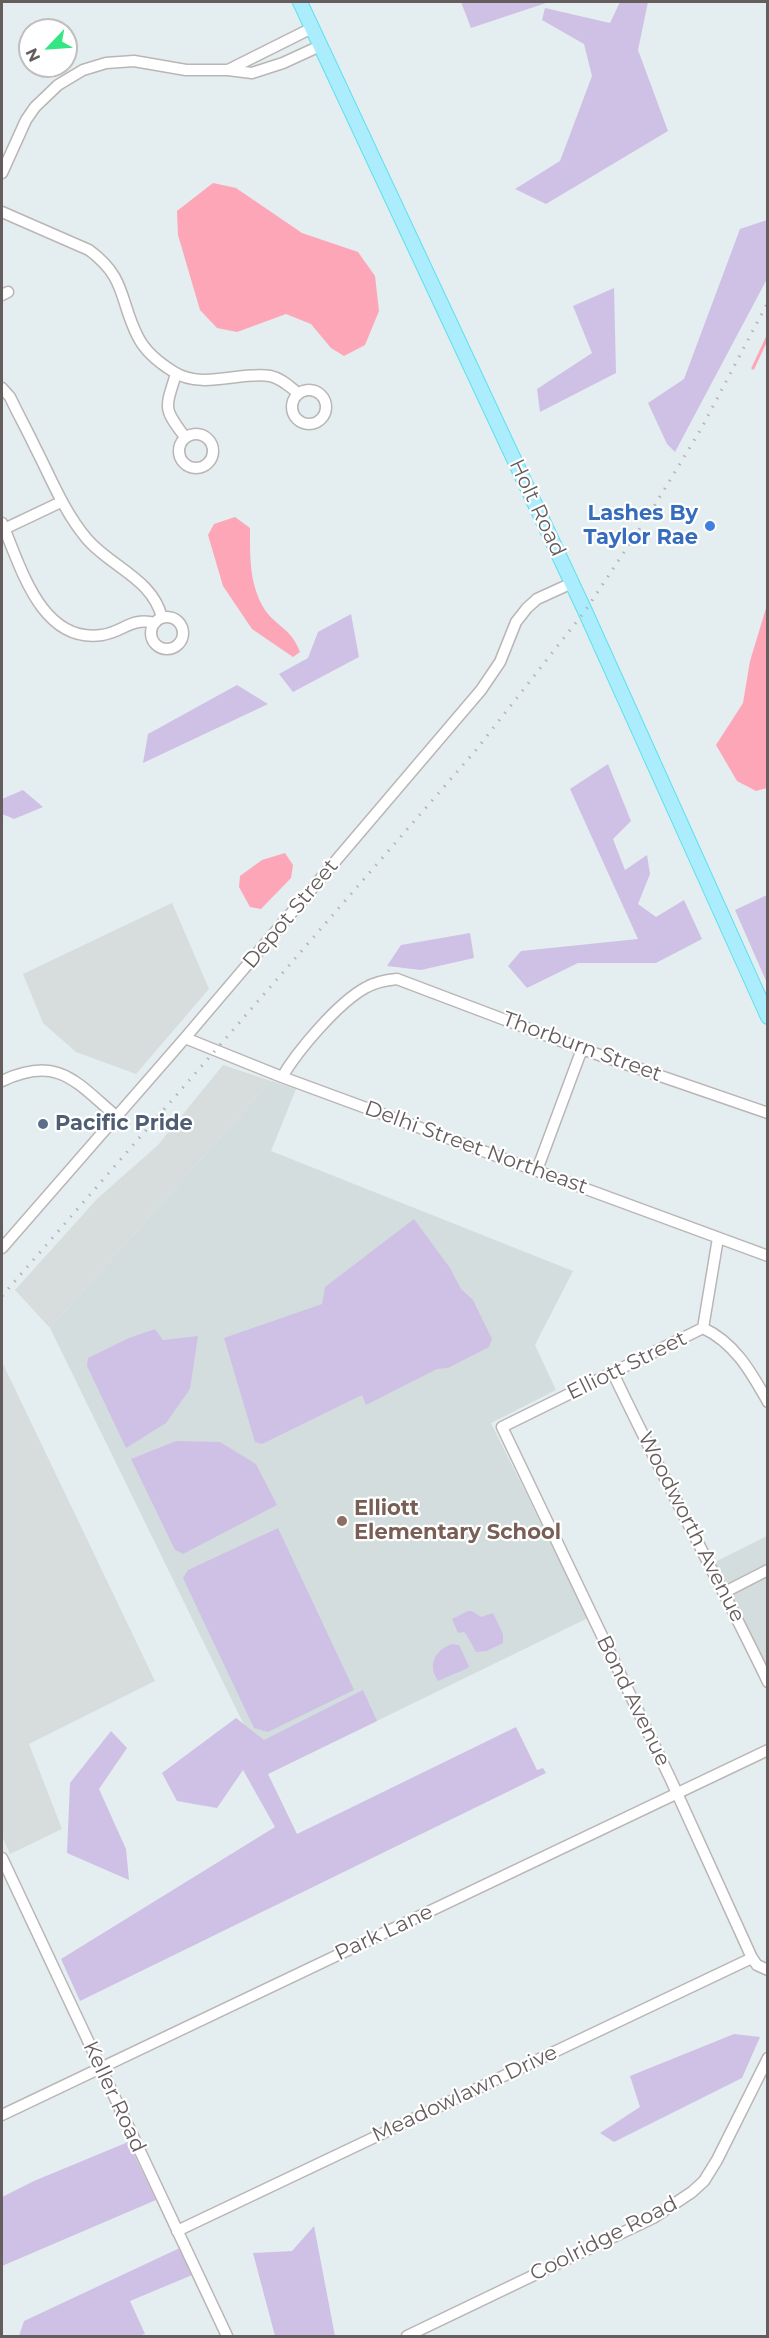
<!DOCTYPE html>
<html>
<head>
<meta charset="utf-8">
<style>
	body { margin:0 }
	#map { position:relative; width:769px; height:2338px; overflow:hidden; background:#e4edef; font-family:Montserrat,sans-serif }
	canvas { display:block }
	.frame { position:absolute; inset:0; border:3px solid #655c5d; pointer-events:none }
	.north { position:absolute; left:18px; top:18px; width:60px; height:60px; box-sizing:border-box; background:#fff; border:2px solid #c1bebe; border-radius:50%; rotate:245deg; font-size:16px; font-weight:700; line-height:24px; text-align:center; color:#655c5d }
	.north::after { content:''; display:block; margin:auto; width:21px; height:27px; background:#33e683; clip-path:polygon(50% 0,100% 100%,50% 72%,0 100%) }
</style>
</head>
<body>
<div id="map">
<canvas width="769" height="2338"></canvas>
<div class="frame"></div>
<div class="north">N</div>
</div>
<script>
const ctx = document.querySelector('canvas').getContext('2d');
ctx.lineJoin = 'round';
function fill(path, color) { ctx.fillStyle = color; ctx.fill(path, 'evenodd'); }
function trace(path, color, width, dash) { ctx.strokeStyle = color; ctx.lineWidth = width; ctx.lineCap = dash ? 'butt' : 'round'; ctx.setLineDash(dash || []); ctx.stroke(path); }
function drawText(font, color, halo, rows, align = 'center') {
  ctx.font = font + ' Montserrat,sans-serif'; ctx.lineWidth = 4.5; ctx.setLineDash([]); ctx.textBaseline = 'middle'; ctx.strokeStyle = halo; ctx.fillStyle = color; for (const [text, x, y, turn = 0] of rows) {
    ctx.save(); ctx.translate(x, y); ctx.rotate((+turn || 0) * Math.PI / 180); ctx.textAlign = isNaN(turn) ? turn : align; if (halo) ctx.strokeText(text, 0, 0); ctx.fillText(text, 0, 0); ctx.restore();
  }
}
const industrial = new Path2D(`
	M 172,903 L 209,989 L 136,1074 L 76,1052 L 43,1023 L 23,974 Z
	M 223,1065 L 271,1081 L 50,1328 L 15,1290 L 97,1199 L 158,1145 Z
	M 2,1362 L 155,1681 L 29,1744 L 62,1829 L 10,1854 L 2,1836 Z`);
const education = new Path2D(`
	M 271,1081 L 296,1089 L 271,1151 L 573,1271 L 535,1345 L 556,1390 L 491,1423 L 588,1618 L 268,1774 L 50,1328 Z
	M 767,1536 L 767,1673 L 715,1562 Z`);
const green = new Path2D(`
	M 461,2 L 549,2 L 471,28 Z
	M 620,2 L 648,2 L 638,50 L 668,131 L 546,204 L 515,189 L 560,161 L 592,76 L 584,44 L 542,20 L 545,8 L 610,23 Z
	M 767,220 L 767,279 L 675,452 L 667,444 L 648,403 L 684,379 L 740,229 Z
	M 614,288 L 616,373 L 540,412 L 537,389 L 592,353 L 573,306 Z
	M 351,614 L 359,657 L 293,692 L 279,674 L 308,658 L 318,632 Z
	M 237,685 L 268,704 L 143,763 L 148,734 Z
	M 608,764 L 631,821 L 613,839 L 625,870 L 647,855 L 650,874 L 638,904 L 656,917 L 684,900 L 702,939 L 656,963 L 578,963 L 527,988 L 508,966 L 521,951 L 638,939 L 570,789 Z
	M 23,790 L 43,807 L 14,819 L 2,814 L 2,799 Z
	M 767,895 L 767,983 L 735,910 Z
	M 470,933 L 474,958 L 421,970 L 387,966 L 401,945 Z
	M 414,1219 L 450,1268 L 461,1289 L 473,1300 L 492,1339 L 489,1347 L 448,1368 L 437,1369 L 366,1405 L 362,1395 L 262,1444 L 255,1442 L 224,1338 L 322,1304 L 325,1287 Z
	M 155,1329 L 163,1340 L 198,1336 L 190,1389 L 166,1423 L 126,1448 L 87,1366 L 88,1358 L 129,1338 Z
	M 176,1441 L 220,1442 L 256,1464 L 277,1505 L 183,1554 L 175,1550 L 131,1459 Z
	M 278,1528 L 354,1690 L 268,1732 L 254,1728 L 183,1578 L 188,1570 Z
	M 468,1611 L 472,1611 L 481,1617 L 493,1613 L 503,1634 L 503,1643 L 487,1651 L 476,1652 L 466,1634 L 464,1632 L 458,1633 L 452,1619 Z
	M 452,1644 L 459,1645 L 469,1666 L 468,1668 L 438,1681 C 427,1665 435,1650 452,1644 Z
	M 363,1690 L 377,1721 L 268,1774 L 297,1834 L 516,1727 L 537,1770 L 543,1768 L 546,1773 L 80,2001 L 61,1959 L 275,1827 L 243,1770 L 217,1808 L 177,1801 L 162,1773 L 236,1718 L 264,1740 Z
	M 111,1731 L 127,1748 L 99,1789 L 126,1849 L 129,1880 L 67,1853 L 70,1783 Z
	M 734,2034 L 760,2037 L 742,2078 L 614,2142 L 600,2133 L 640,2107 L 630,2076 Z
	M 128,2142 L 156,2200 L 2,2266 L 2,2197 L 34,2181 Z
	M 314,2226 L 335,2336 L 275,2336 L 253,2253 L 292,2251 Z
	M 184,2246 L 197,2273 L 130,2301 L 145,2334 L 138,2336 L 19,2336 L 24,2321 Z`);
const water = new Path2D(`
	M 213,183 L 236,188 L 302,233 L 358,252 L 375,276 L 379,311 L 365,345 L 344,356 L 331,348 L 311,324 L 286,314 L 237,332 L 217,328 L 200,310 L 178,235 L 177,211 Z
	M 235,517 L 250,528 C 250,556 249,585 265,610 C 277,627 291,628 300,652 L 293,657 L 252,629 L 223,586 L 208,535 L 214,524 Z
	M 767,605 L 767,788 L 756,791 L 737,781 L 716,745 L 743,703 L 750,661 Z
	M 285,853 L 293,865 L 291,878 L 261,909 L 250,907 L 239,887 L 240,876 L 262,860 Z`);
const stream = new Path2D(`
	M 753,368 L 768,336`);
const minor = new Path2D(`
	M 228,70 L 312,28
	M 2,173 L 26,120 L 35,107 L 58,85 L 83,70 L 106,63 L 134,61 L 186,70 L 228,70 L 252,73 L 283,63 L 320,46
	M 2,212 L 89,250 C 127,278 119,300 138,337 C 145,351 161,364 174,372 C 202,390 240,371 270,376 C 281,378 290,387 298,393
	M 2,295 L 8,292
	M 176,374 C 165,409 163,408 185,437
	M 2,388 L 10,397 C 18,414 27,430 35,447 C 51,478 64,512 87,539 C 111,567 153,579 162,618
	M292 407a17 17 0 1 1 34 0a17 17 0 1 1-34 0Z
	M179 451a17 17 0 1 1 34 0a17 17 0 1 1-34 0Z
	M 2,523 C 21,567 41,644 102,635 C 123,632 131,617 155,623
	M 2,530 L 61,502
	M151 633a16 16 0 1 1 32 0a16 16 0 1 1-32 0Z
	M 185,1038 L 282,1077 L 768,1256
	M 282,1077 C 298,1050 338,1003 365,988 C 375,982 386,980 397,979 L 582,1049 L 768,1113
	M 2,1081 C 58,1055 75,1081 116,1116
	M 537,1170 L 582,1049
	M 718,1238 L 703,1328 L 502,1427 L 671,1780 L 752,1958 L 757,1965 L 768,1970
	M 2,1248 L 185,1038 L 481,690 L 500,662 L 516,622 L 527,608 L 537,599 L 572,583
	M 703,1328 C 735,1343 751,1372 768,1402
	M 613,1373 C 662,1477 718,1578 768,1682
	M 725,1592 L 768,1570
	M 2,1858 L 227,2336
	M 2,2115 L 768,1750
	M 177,2231 L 752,1958
	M 407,2336 L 653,2218 L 692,2192 L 704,2181 L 717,2160 L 768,2058`);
const major = new Path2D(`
	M 300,2 L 585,611 L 768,1017`);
const rail = new Path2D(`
	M 2,1296 L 476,750 L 585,611 L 650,513 L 701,429 L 768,302`);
const markers = [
	[710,526,6,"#3f7fe0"],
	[43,1124,6,"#5c6f8a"],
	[342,1521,6,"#8d6e63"]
];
const streetNames = [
	["Holt Road",537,508,65],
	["Depot Street",291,914,-50],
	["Thorburn Street",582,1047,20],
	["Delhi Street Northeast",476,1148,20],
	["Elliott Street",627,1366,-26],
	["Woodworth Avenue",691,1527,63],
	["Bond Avenue",633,1701,64],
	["Park Lane",384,1933,-25],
	["Meadowlawn Drive",465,2094,-25],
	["Keller Road",114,2097,65],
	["Coolridge Road",604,2239,-27]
];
const shopNames = [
	["Lashes By",698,514],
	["Taylor Rae",698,538]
];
const serviceNames = [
	["Pacific Pride",55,1124]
];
const educationNames = [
	["Elliott",354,1509],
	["Elementary School",354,1533]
];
fill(industrial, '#d7dddd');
fill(education, '#d3ddde');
fill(green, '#cfc1e6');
fill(water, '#fda6b7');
trace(stream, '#fda6b7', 3);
trace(minor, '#bbb5b5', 13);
trace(major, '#5de1ef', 16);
trace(minor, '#fff', 10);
trace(major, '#abecfd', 14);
trace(rail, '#b5b3b3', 3, [1.5, 8]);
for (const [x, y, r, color] of markers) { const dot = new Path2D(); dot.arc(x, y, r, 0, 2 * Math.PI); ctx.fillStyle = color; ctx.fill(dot); trace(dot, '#fff', 2); }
drawText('21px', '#655c5d', '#fff', streetNames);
drawText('bold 21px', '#366cbe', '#fff', shopNames, 'right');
drawText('bold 21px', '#4e5e75', '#fff', serviceNames, 'left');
drawText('bold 21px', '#785e54', '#fff', educationNames, 'left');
</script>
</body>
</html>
